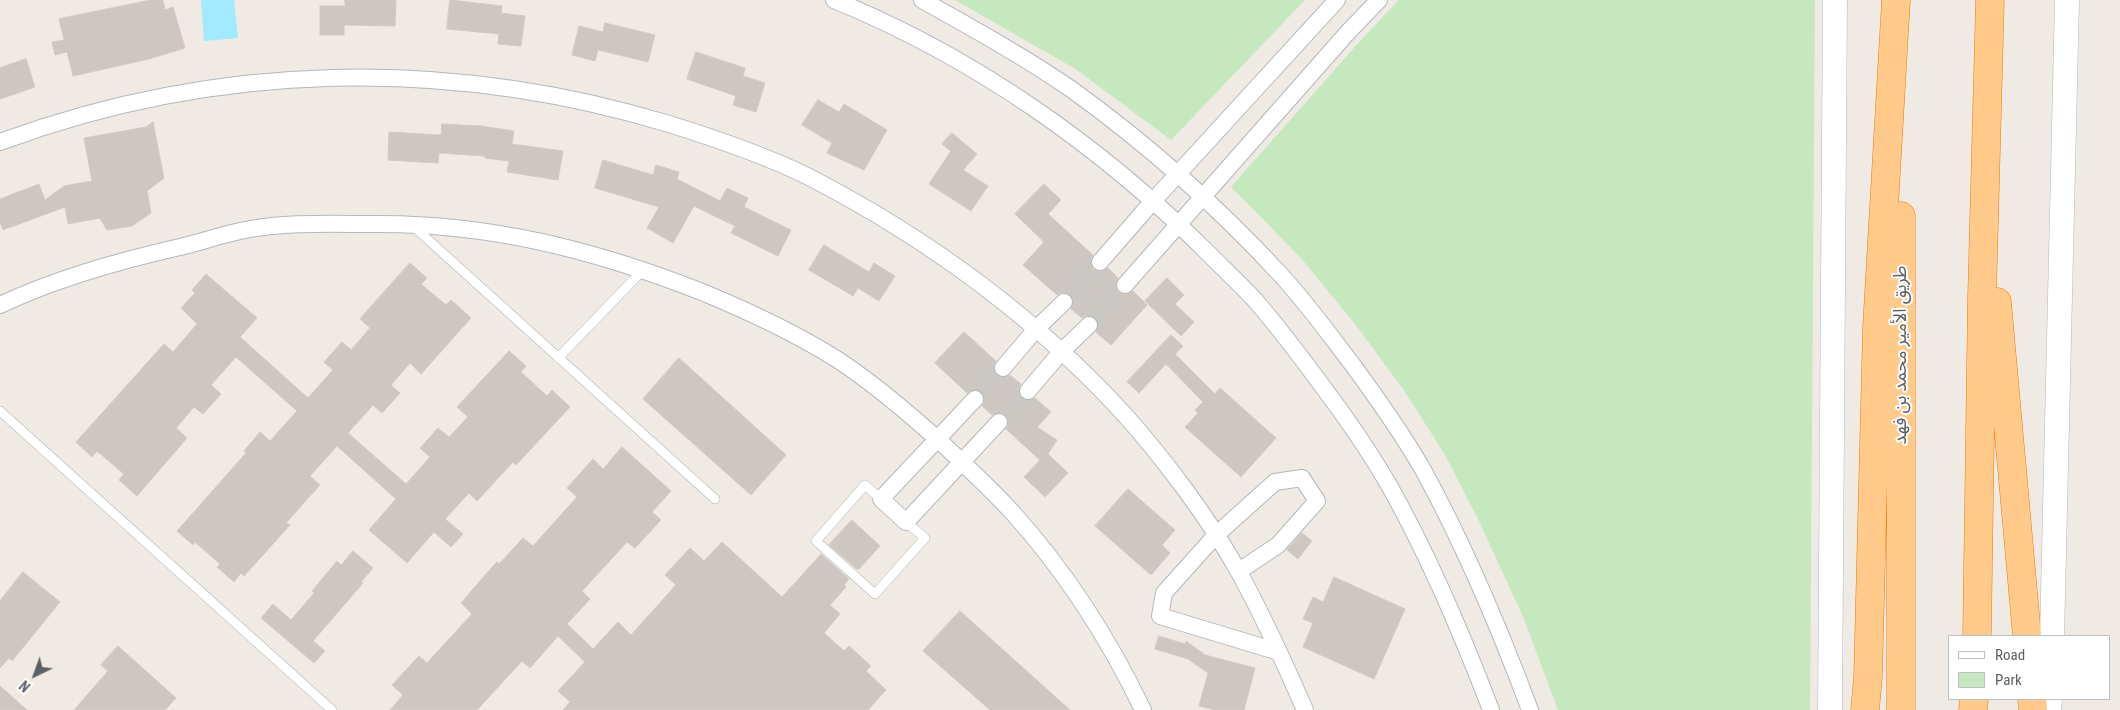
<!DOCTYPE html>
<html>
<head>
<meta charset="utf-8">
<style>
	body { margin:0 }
	#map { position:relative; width:2120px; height:710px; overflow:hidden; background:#efeae3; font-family:"Roboto Condensed",sans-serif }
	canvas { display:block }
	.legend { position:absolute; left:1948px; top:635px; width:162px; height:65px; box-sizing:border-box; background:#fff; border:1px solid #bdc0c1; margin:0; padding:6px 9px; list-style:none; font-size:15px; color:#5b6165 }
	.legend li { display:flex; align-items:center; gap:10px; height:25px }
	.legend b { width:25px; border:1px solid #bdc0c1 }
	.north { position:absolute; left:10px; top:650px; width:50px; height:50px; -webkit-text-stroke:4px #fff; paint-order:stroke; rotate:222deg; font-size:14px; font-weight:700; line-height:20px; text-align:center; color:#5b6165 }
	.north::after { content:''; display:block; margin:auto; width:18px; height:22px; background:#5b6165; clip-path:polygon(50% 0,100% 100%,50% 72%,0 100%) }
</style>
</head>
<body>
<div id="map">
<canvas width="2120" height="710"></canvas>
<ul class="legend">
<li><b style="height:6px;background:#fff"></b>Road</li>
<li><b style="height:14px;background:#c6e8be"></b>Park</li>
</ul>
<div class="north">N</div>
</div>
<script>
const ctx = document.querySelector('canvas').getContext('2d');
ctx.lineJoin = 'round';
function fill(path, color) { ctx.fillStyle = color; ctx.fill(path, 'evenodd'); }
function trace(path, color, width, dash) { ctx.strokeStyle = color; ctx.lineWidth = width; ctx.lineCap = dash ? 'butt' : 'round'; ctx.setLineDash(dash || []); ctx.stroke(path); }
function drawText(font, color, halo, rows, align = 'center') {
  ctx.font = font + ' "Roboto Condensed","Noto Sans Arabic",sans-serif'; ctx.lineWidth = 4; ctx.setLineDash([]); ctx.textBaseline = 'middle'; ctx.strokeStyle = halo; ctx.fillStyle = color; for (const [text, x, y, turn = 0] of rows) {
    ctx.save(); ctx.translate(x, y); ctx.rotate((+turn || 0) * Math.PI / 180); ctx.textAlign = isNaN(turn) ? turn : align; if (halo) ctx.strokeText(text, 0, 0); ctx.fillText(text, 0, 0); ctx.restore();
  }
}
const green = new Path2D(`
	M 955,0 L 1305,0 L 1171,140 L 1077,70 Z
	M 1399,0 L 1815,0 L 1810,710 L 1558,710 L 1524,619 L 1479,521 L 1444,453 L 1403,389 L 1355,324 L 1300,257 L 1231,187 L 1360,41 Z`);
const water = new Path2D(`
	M 201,0 L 234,0 L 238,38 L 204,41 Z`);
const building = new Path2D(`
	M 151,0 L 163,0 L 165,10 L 173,7 L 185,48 L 149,59 L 73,76 L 67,52 L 55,55 L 52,42 L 64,40 L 59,19 Z
	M 345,0 L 396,0 L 395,26 L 344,25 L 344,35 L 320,35 L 320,6 L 345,6 Z
	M 450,0 L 502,6 L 501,13 L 525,16 L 521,46 L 498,44 L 499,34 L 447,29 Z
	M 605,23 L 655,35 L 648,62 L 598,50 L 595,61 L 572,55 L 579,26 L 603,32 Z
	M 696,52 L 745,68 L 743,76 L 765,83 L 756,112 L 733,105 L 736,96 L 687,79 Z
	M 26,59 L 35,87 L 0,99 L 0,68 Z
	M 818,100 L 839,112 L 844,104 L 887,130 L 864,170 L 827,153 L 832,143 L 802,125 Z
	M 153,122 L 164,178 L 147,191 L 151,213 L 132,226 L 107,230 L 100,218 L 68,224 L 65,207 L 3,230 L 0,222 L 0,199 L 39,184 L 45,200 L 64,186 L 92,181 L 84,138 L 146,127 Z
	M 442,124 L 481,126 L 514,131 L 512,144 L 563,151 L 558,180 L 507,172 L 509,161 L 485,158 L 485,156 L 439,153 L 438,163 L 388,160 L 389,132 L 441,135 Z
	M 952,133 L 977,154 L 963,170 L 988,186 L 971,211 L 929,184 L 951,151 L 942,144 Z
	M 603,160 L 653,175 L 656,165 L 679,172 L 677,179 L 720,201 L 727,188 L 748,198 L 744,207 L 791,230 L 778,256 L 731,233 L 735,226 L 694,206 L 673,243 L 647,228 L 659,207 L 595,188 Z
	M 1044,184 L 1061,200 L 1048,214 L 1093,255 L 1090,261 L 1093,269 L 1099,272 L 1108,268 L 1118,278 L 1115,284 L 1118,292 L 1124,295 L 1133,291 L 1147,305 L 1111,345 L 1096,332 L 1099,323 L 1096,318 L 1087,315 L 1082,318 L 1071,309 L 1074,300 L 1071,295 L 1062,292 L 1057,295 L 1023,265 L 1044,242 L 1015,214 Z
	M 824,245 L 869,272 L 874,263 L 895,276 L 879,301 L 858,288 L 853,296 L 809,270 Z
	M 410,263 L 427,278 L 421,284 L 446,305 L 451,300 L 471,318 L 421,374 L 410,363 L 391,385 L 400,393 L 382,413 L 373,405 L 348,433 L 406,484 L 430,457 L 420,448 L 438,428 L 449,437 L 468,417 L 457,407 L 509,351 L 526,366 L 521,372 L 547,396 L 552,390 L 570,407 L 516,465 L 513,462 L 477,501 L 469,493 L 445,519 L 463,534 L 451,547 L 434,532 L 407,563 L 369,530 L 396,499 L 337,446 L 310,476 L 320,485 L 286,523 L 290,525 L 244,576 L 241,573 L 234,582 L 217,567 L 220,564 L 195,542 L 193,545 L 177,531 L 246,453 L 244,451 L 260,432 L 270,441 L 297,411 L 236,357 L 211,385 L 221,394 L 203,414 L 194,407 L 176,428 L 187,438 L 137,496 L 119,480 L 124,474 L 97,451 L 92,457 L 76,442 L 164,344 L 173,352 L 197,324 L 181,308 L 195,293 L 192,290 L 206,274 L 257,318 L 240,337 L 308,398 L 333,370 L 324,362 L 342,342 L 351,350 L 370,328 L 360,319 Z
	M 1167,278 L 1184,295 L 1175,304 L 1194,322 L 1181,336 L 1145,301 Z
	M 964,332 L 996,361 L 993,367 L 996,375 L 1002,378 L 1010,375 L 1021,384 L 1018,390 L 1021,398 L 1027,401 L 1035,398 L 1051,412 L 1037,427 L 1057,440 L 1048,454 L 1068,473 L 1045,497 L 1024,477 L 1040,460 L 1006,429 L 1009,424 L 1006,415 L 1001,412 L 992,415 L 982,406 L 985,401 L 982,392 L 977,389 L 967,393 L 935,363 Z
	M 1171,335 L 1183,346 L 1175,354 L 1215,394 L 1220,388 L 1276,438 L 1241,477 L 1185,427 L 1198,413 L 1195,410 L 1203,402 L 1166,364 L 1139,393 L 1127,382 Z
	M 679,358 L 786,455 L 751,495 L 643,399 Z
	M 622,447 L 671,491 L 652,512 L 661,520 L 635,548 L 627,542 L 582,591 L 590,599 L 567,624 L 593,649 L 618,622 L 631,635 L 676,585 L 665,575 L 690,548 L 704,561 L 722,542 L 782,597 L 821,554 L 849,579 L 844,585 L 846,587 L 830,605 L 840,614 L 824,633 L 844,651 L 849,646 L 871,666 L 866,671 L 886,690 L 868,710 L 563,710 L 570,702 L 558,691 L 585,662 L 558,636 L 530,668 L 522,661 L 477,710 L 390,710 L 403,695 L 392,685 L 419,656 L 427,663 L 472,614 L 461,603 L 486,574 L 497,562 L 499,564 L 523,538 L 533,546 L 577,497 L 567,488 L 593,459 L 603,469 Z
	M 1128,489 L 1175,530 L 1162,545 L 1170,553 L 1151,575 L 1095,526 Z
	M 852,520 L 880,546 L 858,570 L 829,545 Z
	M 1302,533 L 1312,541 L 1298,559 L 1287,550 Z
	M 353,551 L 373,568 L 361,582 L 363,583 L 313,641 L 325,651 L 314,663 L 261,618 L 273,604 L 291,620 L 314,593 L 312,591 L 337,561 L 341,565 Z
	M 23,572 L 60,602 L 12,661 L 9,658 L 0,668 L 0,601 Z
	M 1334,577 L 1405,609 L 1374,679 L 1303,647 L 1313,623 L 1303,619 L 1313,597 L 1323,602 Z
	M 960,611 L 1070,710 L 990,710 L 923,651 Z
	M 1159,636 L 1185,644 L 1186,641 L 1205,655 L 1255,668 L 1244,710 L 1215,710 L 1199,706 L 1208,673 L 1188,659 L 1155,649 Z
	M 118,646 L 176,698 L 165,710 L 74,710 L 108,671 L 101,665 Z
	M 0,686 L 27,710 L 0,710 Z`);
const minorTunnel = new Path2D(`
	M 1064,302 L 1100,262
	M 1089,325 L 1125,285
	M 975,399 L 1003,368
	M 999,422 L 1028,391`);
const service = new Path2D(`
	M 413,226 L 715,499
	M 558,358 L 643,270
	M 0,411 L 332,710
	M 881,499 L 865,485 L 816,541 L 875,594 L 925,538 L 906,522`);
const minor = new Path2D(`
	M 834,0 C 974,57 1102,147 1209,254 C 1224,269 1240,284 1255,300 C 1279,328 1301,357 1323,387 C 1347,419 1370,452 1390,487 C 1430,558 1462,634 1491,710
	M 922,0 C 972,28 1023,56 1071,89 C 1146,143 1217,206 1280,274 C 1306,302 1329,334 1352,364 C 1377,398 1401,432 1422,468 C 1465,546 1499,627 1530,710
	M 0,142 C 217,62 447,57 669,124 C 714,138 767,156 809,177 C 927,238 1035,317 1124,414 C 1166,461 1210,520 1240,574 C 1264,618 1285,664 1305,710
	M 1100,262 L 1153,201 L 1337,0
	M 1125,285 L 1349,31 L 1379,0
	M 0,305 C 57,278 118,261 180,247 C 202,242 223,234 245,230 C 287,222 331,224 373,224 C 489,223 595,250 702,292 C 748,311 793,332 835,358 C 875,384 911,415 946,447 C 969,469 992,490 1013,513 C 1066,572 1109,639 1143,710
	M 1003,368 L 1036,329 L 1064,302
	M 1028,391 L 1061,352 L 1089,325
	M 975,399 L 881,499 L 906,522 L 999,422
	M 1239,571 L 1278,545 L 1317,501 L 1302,478 L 1275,482 L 1216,535 L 1164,593 L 1160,616 L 1279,652`);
const secondary = new Path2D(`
	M 2052,636 L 2067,0
	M 1830,710 L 1835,0
	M 2049,710 L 2050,699`);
const motorway = new Path2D(`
	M 1901,216 L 1901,710
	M 1997,302 L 2027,636
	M 1977,636 L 1982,297 L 1990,0
	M 2032,699 L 2033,710
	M 1865,710 L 1868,677 L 1877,327 L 1896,0
	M 1973,710 L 1974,699`);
const streetNames = [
	["طريق الأمير محمد بن فهد",1901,355,-90]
];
fill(green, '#c6e8be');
fill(water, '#a3e9ff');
fill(building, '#ccc7c2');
trace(building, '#d4cac1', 1);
trace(minorTunnel, '#cac8c4', 16, [16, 8]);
trace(service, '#b4b8bb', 10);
trace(minor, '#b4b8bb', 18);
trace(secondary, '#b2b8bc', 25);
trace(motorway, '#f27700', 29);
trace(service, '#fff', 9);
trace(minor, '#fff', 16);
trace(secondary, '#fff', 24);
trace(motorway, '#ffca8a', 28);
drawText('18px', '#5b6165', '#fff', streetNames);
</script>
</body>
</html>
